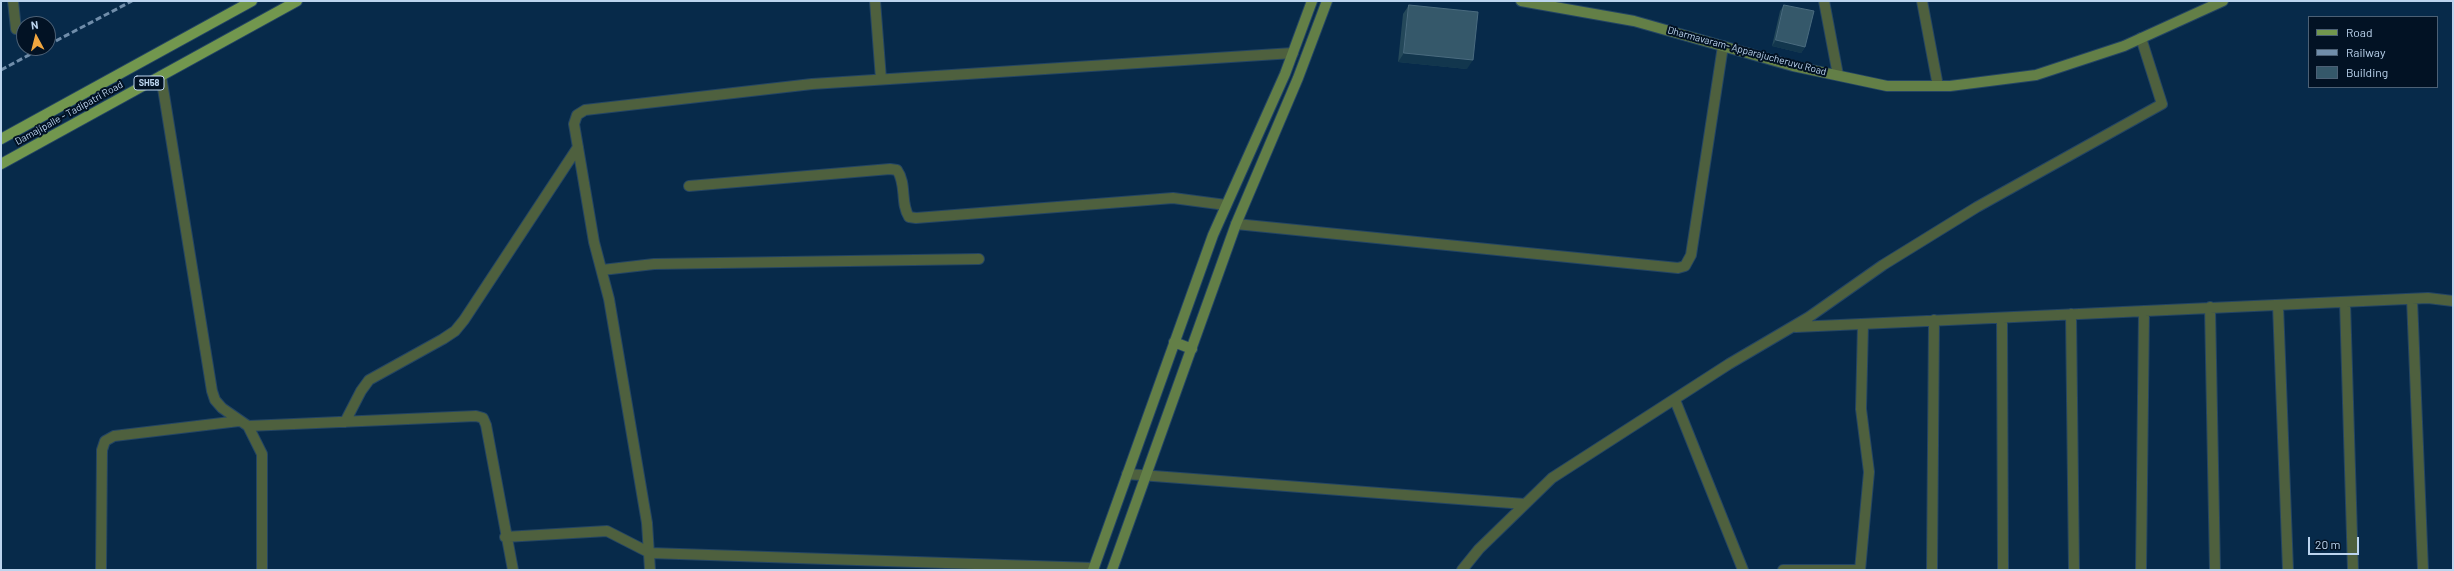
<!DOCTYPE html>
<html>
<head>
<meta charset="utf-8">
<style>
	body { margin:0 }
	#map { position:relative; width:2454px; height:571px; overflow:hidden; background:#072a4a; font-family:Barlow,sans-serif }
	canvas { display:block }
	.frame { position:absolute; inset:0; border:2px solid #bcd4ee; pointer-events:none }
	.legend { position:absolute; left:2308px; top:16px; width:130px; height:72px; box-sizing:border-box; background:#021224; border:1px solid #4c6075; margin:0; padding:5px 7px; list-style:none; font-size:12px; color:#bcd4ee }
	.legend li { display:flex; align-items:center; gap:8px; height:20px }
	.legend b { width:20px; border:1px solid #4c6075 }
	.north { position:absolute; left:16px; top:16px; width:40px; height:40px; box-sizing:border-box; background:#021224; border:1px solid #4c6075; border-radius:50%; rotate:353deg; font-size:11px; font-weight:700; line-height:16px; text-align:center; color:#bcd4ee }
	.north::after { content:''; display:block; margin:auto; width:14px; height:18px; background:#f1a63f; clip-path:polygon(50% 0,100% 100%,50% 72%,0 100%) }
	.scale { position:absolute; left:2308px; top:537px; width:51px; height:18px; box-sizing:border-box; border:2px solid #bcd4ee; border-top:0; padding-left:5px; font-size:12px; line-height:14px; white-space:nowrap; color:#bcd4ee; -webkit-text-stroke:3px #021224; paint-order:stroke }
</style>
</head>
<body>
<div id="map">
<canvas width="2454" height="571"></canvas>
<div class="frame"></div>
<ul class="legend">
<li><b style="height:5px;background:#72974e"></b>Road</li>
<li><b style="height:5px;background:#708daa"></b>Railway</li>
<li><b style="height:11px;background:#35586a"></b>Building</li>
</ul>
<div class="north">N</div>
<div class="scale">20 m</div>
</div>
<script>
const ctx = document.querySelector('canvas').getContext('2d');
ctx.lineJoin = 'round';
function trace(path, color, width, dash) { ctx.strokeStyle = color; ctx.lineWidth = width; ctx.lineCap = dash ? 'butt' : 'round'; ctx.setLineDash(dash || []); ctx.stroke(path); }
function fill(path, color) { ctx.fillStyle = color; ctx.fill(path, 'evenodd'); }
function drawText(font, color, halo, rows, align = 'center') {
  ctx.font = font + ' Barlow,sans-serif'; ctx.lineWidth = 4; ctx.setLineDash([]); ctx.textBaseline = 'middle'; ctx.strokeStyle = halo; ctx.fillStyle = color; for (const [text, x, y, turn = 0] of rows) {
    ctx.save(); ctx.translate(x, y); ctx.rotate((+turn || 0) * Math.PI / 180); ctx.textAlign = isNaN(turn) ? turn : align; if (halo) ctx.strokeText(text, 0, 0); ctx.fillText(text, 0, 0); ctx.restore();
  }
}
const street = new Path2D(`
	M 13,1 L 16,29
	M 875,1 L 881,79
	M 1824,1 L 1838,75
	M 1922,1 L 1938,86
	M 161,76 L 212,391 L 215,400 L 222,408 L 248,426 L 262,454 L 262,570
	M 689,186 L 890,169 L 897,170 C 907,184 900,203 909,217 L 916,218 L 1173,198 L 1226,205
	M 1236,224 L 1678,268 L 1685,266 L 1691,255 L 1723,46
	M 602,270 L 654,264 L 979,259
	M 2412,299 L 2423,570
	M 2345,302 L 2353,570
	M 2278,305 L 2288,570
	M 2210,307 L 2215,570
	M 2071,314 L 2074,570
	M 2002,318 L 2003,570
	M 1796,327 L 2428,298 L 2453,301
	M 1675,400 L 1743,570
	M 345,422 L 361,391 L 369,380 L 443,339 L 455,331 L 464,320 L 578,147
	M 248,426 L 476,416 L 483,418 L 486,425 L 513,570
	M 1127,474 L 1525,504
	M 505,537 L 607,531 L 650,553 L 1093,568
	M 101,570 L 102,450 L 105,441 L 114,436 L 239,421
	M 650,570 L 647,523 L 609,299 L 594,242 L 574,124 L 577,115 L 585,110 L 812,84 L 1293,53
	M 1462,570 L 1479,549 L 1552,478 L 1729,364 L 1809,317 L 1883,265 L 1977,207 L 2162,104 L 2141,38
	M 1783,570 L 1856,570
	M 1860,570 L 1869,472 L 1861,409 L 1863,324
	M 1932,570 L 1934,320
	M 2141,570 L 2144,311`);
const secondary = new Path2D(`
	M 1521,1 L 1634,21 L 1793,66 L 1887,86 L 1950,86 L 2036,75 L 2124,46 L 2223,1
	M 1174,342 L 1192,349
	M 1093,570 L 1213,235 L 1285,74 L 1312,1
	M 1112,570 L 1236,224 L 1298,78 L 1327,1`);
const primary = new Path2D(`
	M 1,139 L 252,1
	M 1,164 L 297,1`);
const rail = new Path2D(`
	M 48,45 L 132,1
	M 1,70 L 42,48`);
const wall = new Path2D(`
	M 1409,5 L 1467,69 L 1398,62 L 1403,14 Z
	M 1784,5 L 1805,47 L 1801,53 L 1772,46 L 1780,11 Z`);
const shadedWall = new Path2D(`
	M 1776,40 L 1805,47 L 1801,53 L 1772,46 Z
	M 1404,53 L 1473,60 L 1467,69 L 1398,62 Z`);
const building = new Path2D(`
	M 1409,5 L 1478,12 L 1473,60 L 1404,53 Z
	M 1784,5 L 1814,11 L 1805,47 L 1776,40 Z`);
const shields = [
	[149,83,30]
];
const shieldNames = [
	["SH58",149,83]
];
const streetNames = [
	["Dharmavaram- Apparajucheruvu Road",1747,51,15],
	["Damajipalle - Tadipatri Road",69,113,-29]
];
trace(street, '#244564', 12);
trace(secondary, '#244564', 12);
trace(primary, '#244564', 12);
trace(street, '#4e603e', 10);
trace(secondary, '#637f47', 10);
trace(primary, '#72974e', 10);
trace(rail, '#708daa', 3, [6, 3]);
fill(wall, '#24485a');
fill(shadedWall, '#12364d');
fill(building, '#35586a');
trace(building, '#4a6b7f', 1);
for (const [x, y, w] of shields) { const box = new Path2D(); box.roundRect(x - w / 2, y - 7, w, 14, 3); ctx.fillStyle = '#021224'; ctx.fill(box); trace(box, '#bcd4ee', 1); }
drawText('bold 9px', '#bcd4ee', null, shieldNames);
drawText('10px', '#bcd4ee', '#021224', streetNames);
</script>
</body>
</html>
